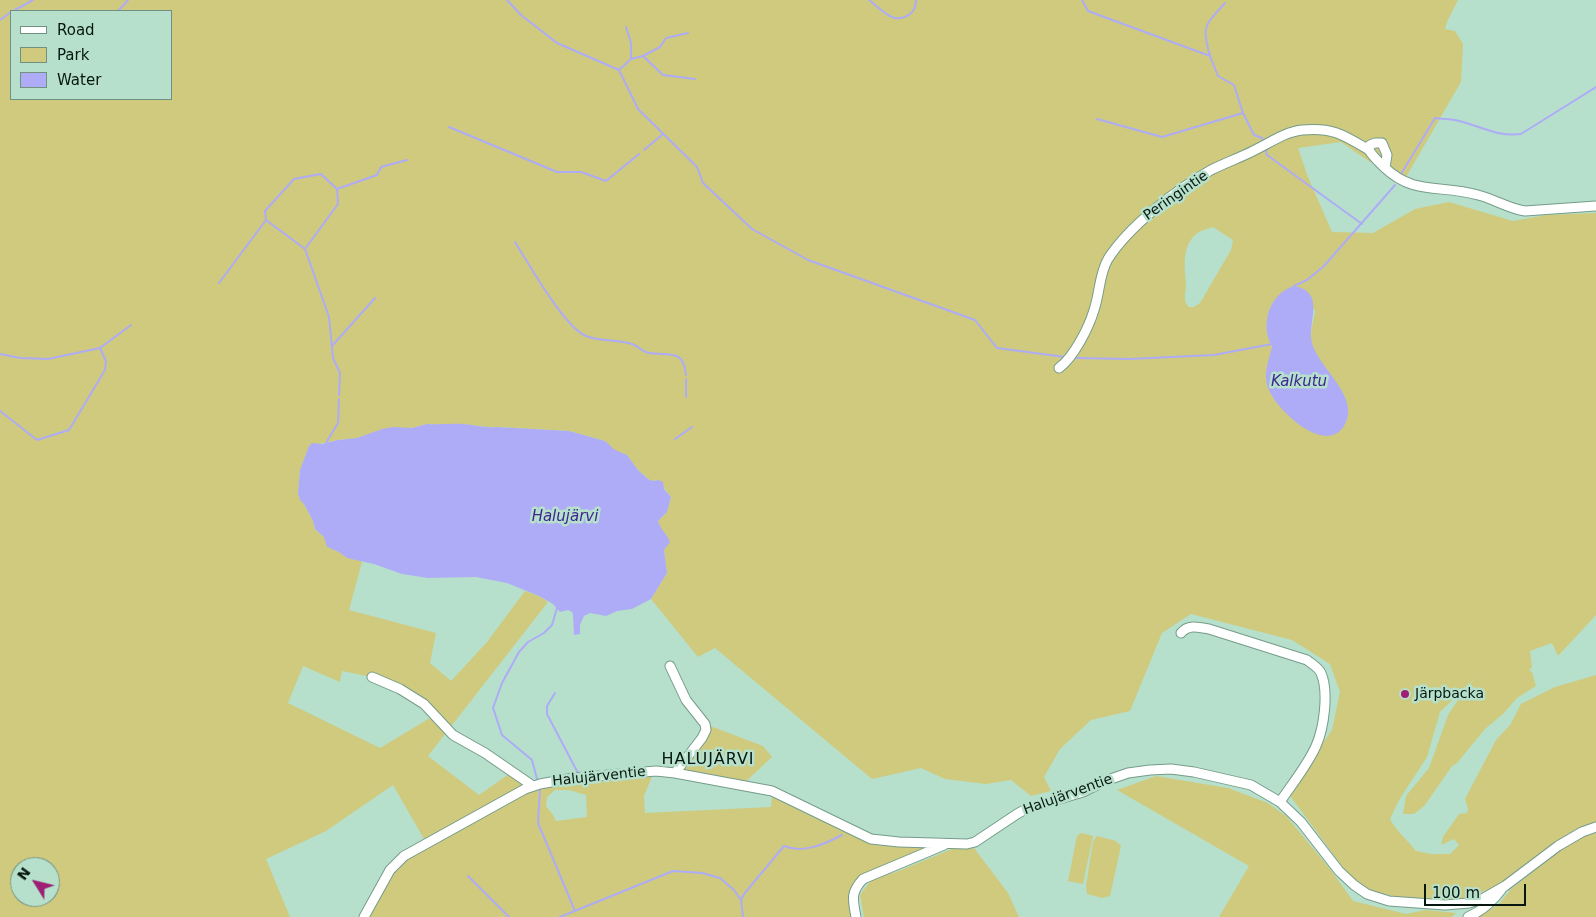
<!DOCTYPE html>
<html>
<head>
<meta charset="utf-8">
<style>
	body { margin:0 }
	#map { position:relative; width:1596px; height:917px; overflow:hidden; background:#b6e0cc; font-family:"DejaVu Sans",sans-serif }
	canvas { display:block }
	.legend { position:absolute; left:10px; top:10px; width:162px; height:90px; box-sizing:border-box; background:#b6e0cc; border:1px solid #709081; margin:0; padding:6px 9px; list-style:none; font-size:15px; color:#071710 }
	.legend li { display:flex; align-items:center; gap:10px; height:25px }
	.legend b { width:25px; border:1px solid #709081 }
	.north { position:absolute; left:10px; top:857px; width:50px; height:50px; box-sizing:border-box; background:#b6e0cc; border:1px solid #709081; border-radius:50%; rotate:306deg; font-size:14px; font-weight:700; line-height:20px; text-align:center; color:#071710 }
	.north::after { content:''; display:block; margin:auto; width:18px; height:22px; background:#9e2075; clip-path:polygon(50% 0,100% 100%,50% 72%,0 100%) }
	.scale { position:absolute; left:1424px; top:884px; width:102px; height:22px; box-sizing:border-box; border:2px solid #071710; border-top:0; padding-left:6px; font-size:15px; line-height:18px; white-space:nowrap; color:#071710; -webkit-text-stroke:4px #b6e0cc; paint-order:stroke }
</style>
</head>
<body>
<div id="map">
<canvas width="1596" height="917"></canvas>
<ul class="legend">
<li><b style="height:6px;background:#fff"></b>Road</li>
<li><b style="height:14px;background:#cfca7d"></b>Park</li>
<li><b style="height:14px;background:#aeacf7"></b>Water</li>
</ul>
<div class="north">N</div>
<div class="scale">100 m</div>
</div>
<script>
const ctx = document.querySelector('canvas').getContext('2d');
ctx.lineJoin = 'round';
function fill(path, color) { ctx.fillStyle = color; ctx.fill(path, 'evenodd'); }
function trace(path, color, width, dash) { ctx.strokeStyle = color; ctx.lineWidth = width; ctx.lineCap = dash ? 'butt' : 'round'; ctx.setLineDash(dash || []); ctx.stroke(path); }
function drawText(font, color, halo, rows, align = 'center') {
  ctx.font = font + ' "DejaVu Sans",sans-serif'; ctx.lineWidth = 5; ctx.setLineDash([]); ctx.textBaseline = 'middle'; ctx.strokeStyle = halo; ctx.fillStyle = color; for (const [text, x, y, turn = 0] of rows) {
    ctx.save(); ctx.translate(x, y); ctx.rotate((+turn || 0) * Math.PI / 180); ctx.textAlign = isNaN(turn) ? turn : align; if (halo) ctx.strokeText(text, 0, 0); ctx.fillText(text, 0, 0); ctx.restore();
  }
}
const green = new Path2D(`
	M 0,0 L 1458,0 L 1447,22 L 1445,29 L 1455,31 L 1463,44 L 1461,82 L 1406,177 L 1392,169 L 1370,162 L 1341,142 L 1298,148 L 1308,177 L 1332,232 L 1373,233 L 1415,209 L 1449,202 L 1513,221 L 1546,215 L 1596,213 L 1596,615 L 1558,656 L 1552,643 L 1530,651 L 1532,667 L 1529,670 L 1532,672 L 1536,686 L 1517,698 L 1503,714 L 1485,729 L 1457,763 L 1452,766 L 1425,805 L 1414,814 L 1403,814 L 1406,796 L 1429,768 L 1448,715 L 1462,694 L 1475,678 L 1440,712 L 1427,757 L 1399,800 L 1390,819 C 1394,828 1409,842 1416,851 L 1431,854 L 1450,854 L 1459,845 L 1454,839 L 1441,845 L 1443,837 L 1459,814 L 1467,813 L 1468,809 L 1465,799 L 1496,740 L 1510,725 L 1521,704 L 1555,687 L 1596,675 L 1596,824 L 1577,829 L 1558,840 L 1502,883 L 1463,901 L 1407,899 L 1372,891 L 1350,877 L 1288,793 L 1332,730 L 1340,692 L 1330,664 L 1292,640 L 1191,614 L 1162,633 L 1130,711 L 1091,720 L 1060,749 L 1044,777 L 1051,791 L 1031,796 L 1011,780 L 986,784 L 945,779 L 921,768 L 872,779 L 715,648 L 698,657 L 651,599 L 667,573 L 664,550 L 667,536 L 661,530 L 658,521 L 667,512 L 671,497 L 658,480 L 653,481 L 648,479 L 638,470 L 627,455 L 615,451 L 605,441 L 569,431 L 496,427 L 487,427 L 461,424 L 449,425 L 427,424 L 412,428 L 369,434 L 357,438 L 338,440 L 309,446 L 300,470 L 298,493 L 313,521 L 315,529 L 324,537 L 328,547 L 339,552 L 347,558 L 358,560 L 362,562 L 349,610 L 436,633 L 430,663 L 451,681 L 487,642 L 525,591 L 539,596 L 548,602 L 428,756 L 479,795 L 509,774 L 526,786 L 424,839 L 393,785 L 326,831 L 266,859 L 290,917 L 0,917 ZM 11,11 L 171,11 L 171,99 L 11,99 ZM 1213,227 L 1233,240 L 1231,250 L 1200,303 L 1194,307 L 1189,307 C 1182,300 1186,294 1186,285 C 1185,268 1181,249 1195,235 C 1199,231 1207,229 1213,227 ZM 1273,302 L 1315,310 C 1314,320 1310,331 1311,341 C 1314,361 1341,382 1347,405 L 1271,351 L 1272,345 C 1263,331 1266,317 1273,302 ZM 303,666 L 340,682 L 342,671 L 372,677 L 435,715 L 380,748 L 288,703 ZM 20,867 L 50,867 L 50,897 L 20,897 Z
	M 705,724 L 763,746 L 772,757 L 742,785 L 675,773 L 702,738 Z
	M 653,774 L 644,796 L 645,813 L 771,807 L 772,797 L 815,818 L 819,814 L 871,839 L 946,844 L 855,887 L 856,917 L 367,917 L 381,890 L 398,865 L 481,816 L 535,789 L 566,782 ZM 555,790 L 569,790 L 586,795 L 587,817 L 556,821 L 553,815 L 546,806 L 547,797 Z
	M 1156,776 L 1228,788 L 1268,803 L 1287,817 L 1330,869 L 1353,901 L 1406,914 L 1426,910 L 1456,913 L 1452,917 L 1219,917 L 1249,866 L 1117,790 Z
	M 1081,833 L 1093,836 L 1083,884 L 1068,881 L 1077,836 Z
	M 1596,833 L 1596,917 L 1479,917 L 1499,904 L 1511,889 L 1568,844 L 1572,844 L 1582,837 Z
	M 1097,836 L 1116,841 L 1121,846 L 1110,896 L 1102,898 L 1087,894 L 1086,886 L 1093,841 Z
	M 974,848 L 1008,893 L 1019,917 L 864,917 L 860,895 L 872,879 L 896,872 L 952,849 Z`);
const water = new Path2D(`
	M 1294,286 C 1324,291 1310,318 1311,337 C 1313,366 1363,395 1344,426 C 1325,456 1277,410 1269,390 C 1262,373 1269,362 1272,346 C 1259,324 1270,293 1294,286 Z
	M 427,424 C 439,425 451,423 463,424 C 475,425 485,428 496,427 L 569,431 L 605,441 L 615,450 L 627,455 L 638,470 L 648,479 L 653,481 L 658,480 L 663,482 L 664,489 L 671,497 L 667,512 L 658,521 C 661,530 667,534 670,542 L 664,550 L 667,573 L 651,599 L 632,609 L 617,611 L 606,616 L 590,613 L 584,616 L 580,625 L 580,634 L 574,635 L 573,615 L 572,612 L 568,610 L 560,612 L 553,604 L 539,596 L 507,583 L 476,577 L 428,578 L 402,574 L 374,564 L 347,558 L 339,552 L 327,547 L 324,537 L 315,529 L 313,521 L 304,504 L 300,500 L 298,493 L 300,470 L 309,446 L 312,443 L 322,444 L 338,440 L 357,438 L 382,429 L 393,427 L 412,428 Z`);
const stream = new Path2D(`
	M 507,0 L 521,15 L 557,43 L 619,70 L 638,109 L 697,167 L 703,183 L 752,229 L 808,260 L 975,320 L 997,348 L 1065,357
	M 869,0 C 882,10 894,26 910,14 C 915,10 916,6 916,0
	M 1082,0 L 1088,11 L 1210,56 L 1218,76 L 1234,85 L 1243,113 L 1254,135 L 1262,138 L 1263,142
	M 13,11 L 33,0
	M 118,11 L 128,0
	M 0,20 L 11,12
	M 626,27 L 631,43 L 631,59
	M 643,56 L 663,75 L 695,79
	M 1210,56 C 1201,25 1205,26 1225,3
	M 619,70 L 631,59 L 643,56 L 660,47 L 666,38 L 688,33
	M 1097,119 L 1162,137 L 1243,113
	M 449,127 L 557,172 L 581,172 L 606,181 L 639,154
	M 1265,148 L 1267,155 L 1362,224
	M 644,150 L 663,134
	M 1401,174 L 1435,118 C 1442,119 1449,119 1455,120 C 1479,125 1495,137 1521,134 L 1596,87
	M 337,189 L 377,175 L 381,167 L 407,160
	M 515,242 C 529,264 564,327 586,336 C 601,342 618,339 632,344 C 638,346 643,352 649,353 C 668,356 684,348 686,375
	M 305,249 L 338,204 L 337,189 L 321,174 L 294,179 L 265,211 L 266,220 L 305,249 L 329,317 L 333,358 L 340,373 L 339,395
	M 219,283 L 266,220
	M 1294,289 L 1294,286 L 1307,280 L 1324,266 L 1395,185
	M 332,346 L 375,298
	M 0,354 L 20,358 L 48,359 L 100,348 L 131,325
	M 1074,358 L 1129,359 L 1214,355 L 1272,344
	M 686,397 L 686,379
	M 0,411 L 37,440 L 69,430 L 105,370 L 106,361 L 100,348
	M 675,439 L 692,427
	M 326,443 L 338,423 L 339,399
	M 555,693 L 547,706 L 547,714 L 578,773
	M 537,779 L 532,760 L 502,735 L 493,708 L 502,683 L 519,652 L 528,642 L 544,633 L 552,625 L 557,608
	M 540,790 L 538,823 L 575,911
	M 468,876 L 509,917
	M 741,900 L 744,894 L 784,846 C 803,854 825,844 842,835
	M 560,917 L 673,871 L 702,873 L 720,878 L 734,890 L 741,900 L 743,917`);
const street = new Path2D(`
	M 1385,168 L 1387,155 L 1382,143 L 1375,143 L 1370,145 L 1369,150 C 1373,157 1379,162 1384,167 C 1414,196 1441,184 1478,195 C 1494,199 1509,209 1525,211 L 1596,206
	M 1059,368 C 1074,357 1089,327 1094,310 C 1100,293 1099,274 1108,259 C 1129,226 1177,189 1211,170 C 1225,163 1239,158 1253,151 C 1268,144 1284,132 1302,130 C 1333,127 1344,135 1369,150
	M 1181,633 C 1188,624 1199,627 1209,629 L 1307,660 C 1312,664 1319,668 1321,673 C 1329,692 1324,728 1316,746 C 1307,766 1292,784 1280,802
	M 670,666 L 686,700 L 705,724 L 706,730 L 702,738 L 675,773
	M 372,677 L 400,689 L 424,704 L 453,735 L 485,753 L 533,786
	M 364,917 L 390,870 L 404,856 L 525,789 L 540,784 L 573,778 L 656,771 L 675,773 L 772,791 L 871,839 L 899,842 L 967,844 L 975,842 L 1017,814 L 1026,809 L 1083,792 L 1105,781 L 1128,773 L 1150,770 L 1171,769 L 1194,772 L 1251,785 L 1280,802 L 1301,822 L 1339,871 L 1354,885 L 1367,894 L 1389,901 L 1445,905 L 1469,903 L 1484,898 L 1505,886 L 1558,846 L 1582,832 L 1596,827
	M 856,917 C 853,900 850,893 863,879 L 944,845
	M 1468,917 C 1482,911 1492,902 1501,890`);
const markers = [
	[1405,694,5,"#9e2075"]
];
const streetNames = [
	["Peringintie",1176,196,-35],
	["Halujärventie",599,777,-6],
	["Halujärventie",1068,795,-20]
];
const poiNames = [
	["Järpbacka",1415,694]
];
const waterNames = [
	["Kalkutu",1299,382],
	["Halujärvi",565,517]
];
const quarterNames = [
	["HALUJÄRVI",708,760]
];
fill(green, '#cfca7d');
fill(water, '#aeacf7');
trace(stream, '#aeacf7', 2);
trace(street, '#759c8a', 11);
trace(street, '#fff', 9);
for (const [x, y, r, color] of markers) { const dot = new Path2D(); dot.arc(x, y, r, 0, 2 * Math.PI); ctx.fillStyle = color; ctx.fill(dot); trace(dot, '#b6e0cc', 2); }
drawText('14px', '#071710', '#b6e0cc', streetNames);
drawText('14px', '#071710', '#b6e0cc', poiNames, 'left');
drawText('italic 15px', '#3c2691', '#b6e0cc', waterNames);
ctx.letterSpacing = '1px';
drawText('16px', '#071710', '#b6e0cc', quarterNames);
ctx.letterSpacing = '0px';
</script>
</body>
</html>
